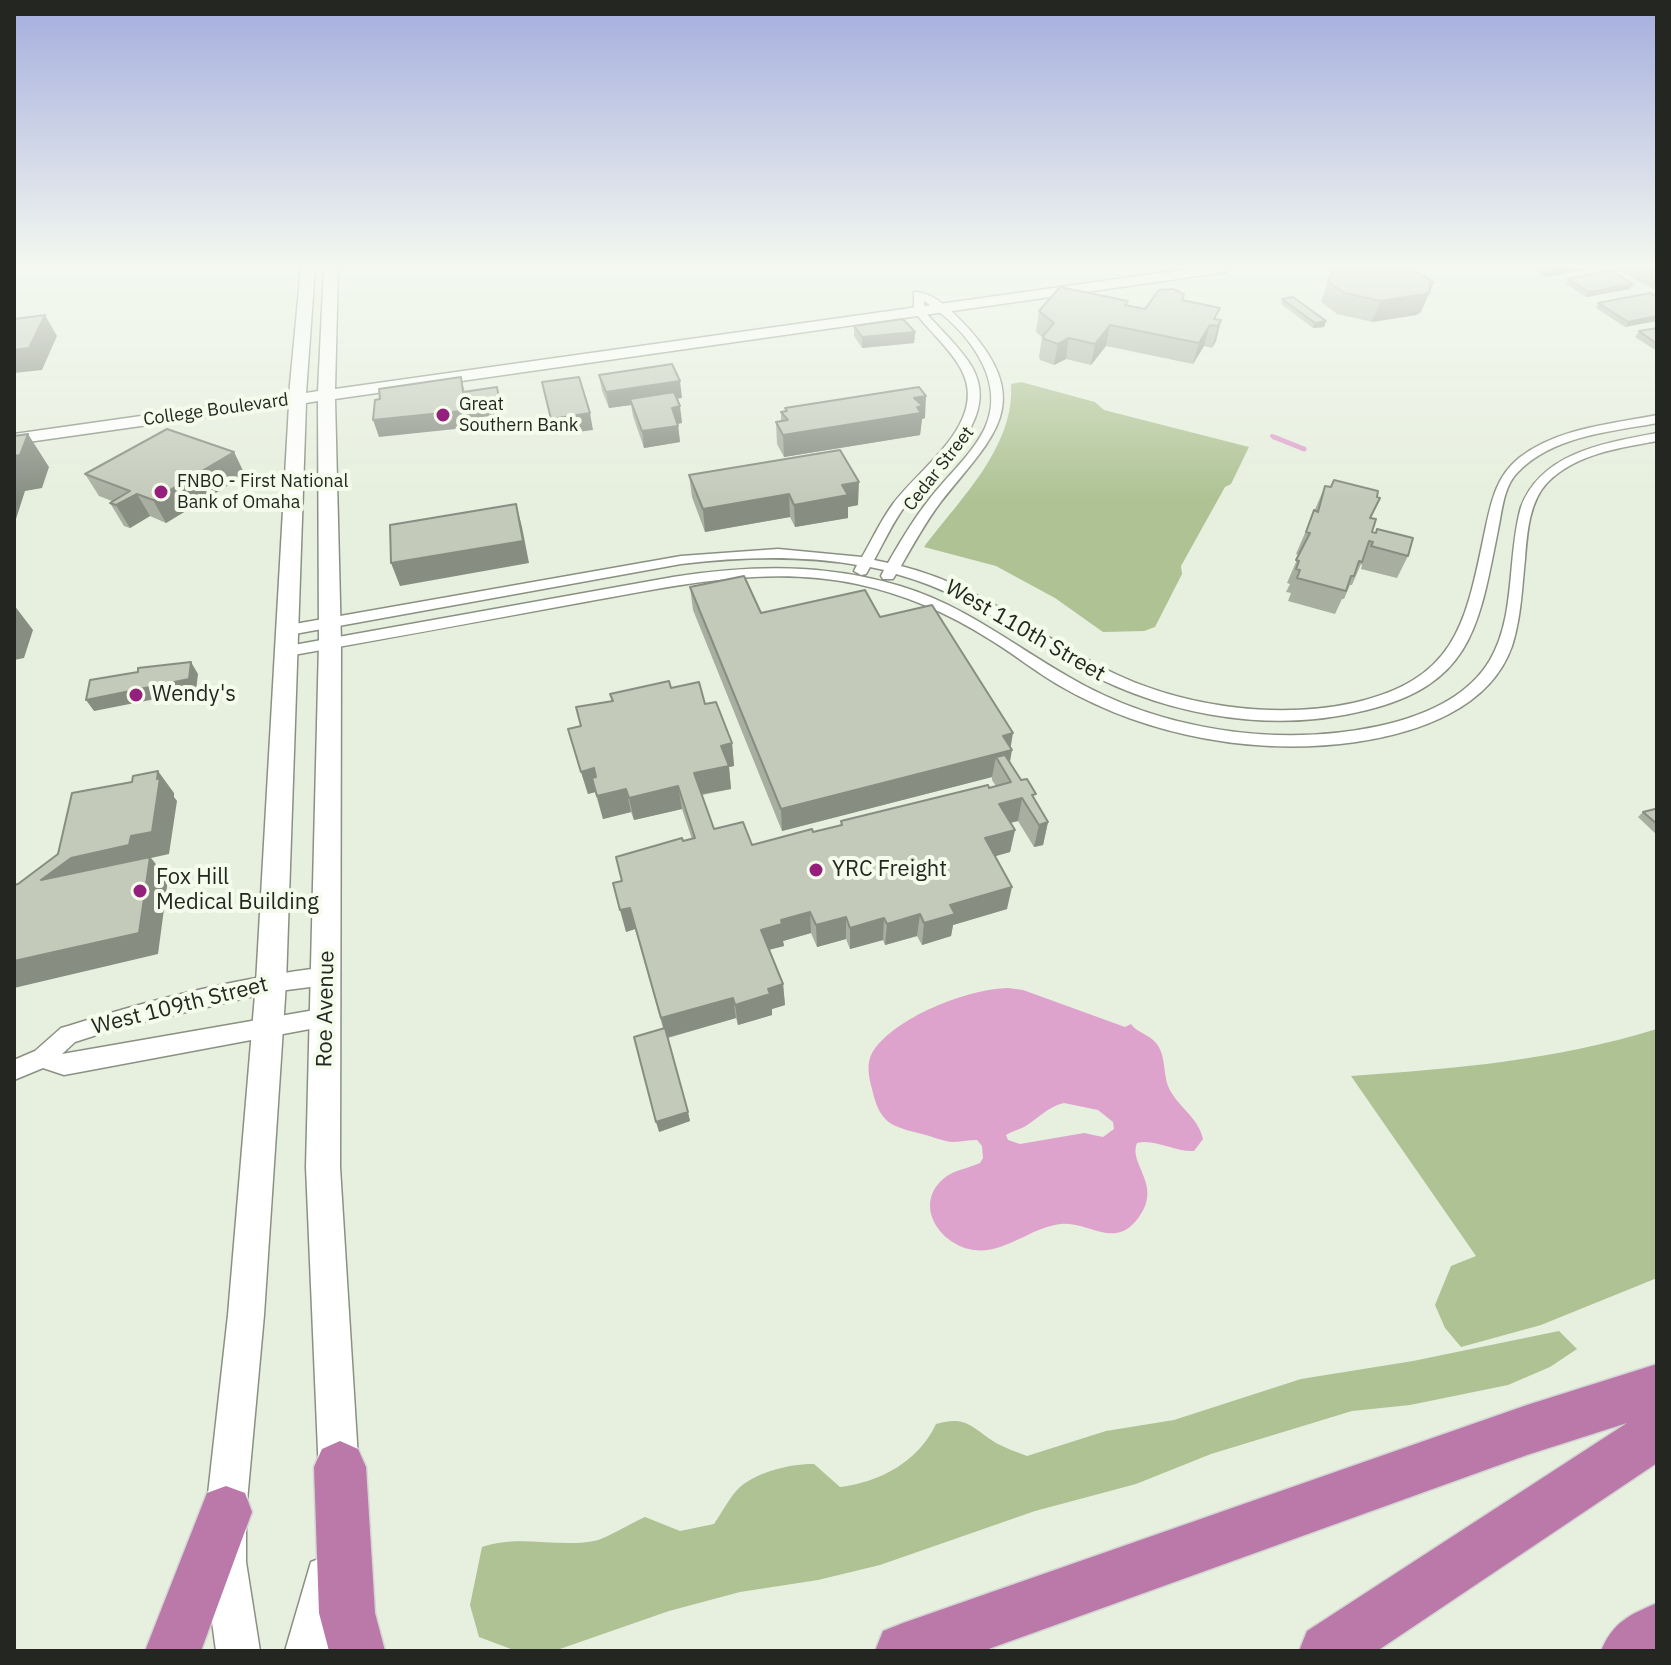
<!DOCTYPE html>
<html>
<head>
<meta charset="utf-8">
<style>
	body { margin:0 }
	#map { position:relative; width:1671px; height:1665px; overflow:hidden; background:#e7efde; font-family:"IBM Plex Sans",sans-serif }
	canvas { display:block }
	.frame { position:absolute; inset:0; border:16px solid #242721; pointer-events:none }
</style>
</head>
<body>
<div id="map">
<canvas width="1671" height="1665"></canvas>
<div class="frame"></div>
</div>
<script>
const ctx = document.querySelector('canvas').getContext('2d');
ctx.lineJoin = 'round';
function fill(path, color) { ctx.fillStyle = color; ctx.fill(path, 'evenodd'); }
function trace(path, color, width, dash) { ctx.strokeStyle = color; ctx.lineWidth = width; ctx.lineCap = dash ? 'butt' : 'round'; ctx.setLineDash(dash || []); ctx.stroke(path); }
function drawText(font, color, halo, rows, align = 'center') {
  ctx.font = font + ' "IBM Plex Sans",sans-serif'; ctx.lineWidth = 8; ctx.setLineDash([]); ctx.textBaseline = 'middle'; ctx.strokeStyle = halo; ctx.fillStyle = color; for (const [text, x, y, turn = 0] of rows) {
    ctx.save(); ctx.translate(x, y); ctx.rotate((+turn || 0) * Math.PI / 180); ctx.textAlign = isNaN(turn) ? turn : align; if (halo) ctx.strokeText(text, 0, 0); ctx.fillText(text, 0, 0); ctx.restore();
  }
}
const green = new Path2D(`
	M 1021,382 L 1095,402 L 1104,410 L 1249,447 L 1231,484 L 1225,487 L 1181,566 L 1182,574 L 1155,627 L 1144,631 L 1103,632 L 1055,598 L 996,566 L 924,547 C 960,499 1015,447 1011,384 Z
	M 1657,1029 L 1657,1278 L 1541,1325 L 1461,1347 L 1445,1328 L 1435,1305 L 1451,1266 L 1476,1256 L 1351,1076 C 1460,1068 1551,1061 1657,1029 Z
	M 1559,1331 L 1577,1349 L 1550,1367 L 1508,1385 L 1410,1405 L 1352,1411 L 1211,1454 L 1136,1484 L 1035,1511 L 880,1565 L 818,1580 L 740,1592 L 669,1611 L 554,1651 L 511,1649 L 479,1637 L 470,1605 L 482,1547 C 519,1534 556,1548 594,1541 C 606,1539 631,1523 645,1517 L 680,1531 L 714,1524 C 722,1513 730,1496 740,1487 C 759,1471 791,1464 814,1464 L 840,1487 C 880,1482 918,1462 936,1424 C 967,1415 972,1428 996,1443 C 1005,1448 1017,1452 1027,1456 L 1106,1431 L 1174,1420 L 1301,1379 L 1413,1361 Z`);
const water = new Path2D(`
	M 1008,988 L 1023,990 L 1125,1027 L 1131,1024 C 1137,1033 1149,1034 1156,1043 C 1166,1055 1163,1072 1168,1086 C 1176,1106 1198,1116 1203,1139 L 1194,1151 C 1175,1152 1154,1138 1137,1143 C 1128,1164 1163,1185 1139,1217 C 1115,1251 1089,1221 1061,1224 C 1031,1227 1005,1254 974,1250 C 942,1246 913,1207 942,1180 C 952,1170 967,1169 980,1163 L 983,1158 L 982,1146 L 977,1140 C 968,1140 960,1142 952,1142 C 941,1141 932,1136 922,1134 C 891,1126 880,1124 872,1089 C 869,1078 866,1064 872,1053 C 894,1017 968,989 1008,988 ZM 1064,1103 L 1098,1110 L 1113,1122 L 1114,1129 L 1103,1137 L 1084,1133 L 1020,1144 L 1008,1140 L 1006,1135 C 1012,1131 1018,1130 1024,1127 C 1039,1118 1047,1107 1064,1103 Z`);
const streamFar1 = new Path2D(`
	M 1272,436 L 1279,439`);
const stream = new Path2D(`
	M 1274,437 L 1304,449`);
const street = new Path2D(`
	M 914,292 C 934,291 956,315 969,329 C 1037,406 990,439 940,503 C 925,523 913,545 901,566 C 978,585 1036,634 1105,669 C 1178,706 1273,720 1353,703 C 1459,679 1466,621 1486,526 C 1492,499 1497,476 1519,458 C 1557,428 1612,424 1657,415 L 1657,423 C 1609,432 1552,436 1517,473 C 1503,488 1502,512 1498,530 C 1479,626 1472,684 1367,710 C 1265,736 1152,713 1063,659 C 1008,626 959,591 896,574 L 893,579 L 883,579 L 881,576 L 884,570 L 870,567 L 866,574 L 861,575 L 854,571 L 857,565 C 799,555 740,557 681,564 L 289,635 L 281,630 L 289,625 L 681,556 L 778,549 L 862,557 C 872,540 881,520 893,504 C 920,467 990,422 961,369 C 950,348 928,330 914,311 ZM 924,301 C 964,327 1008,378 985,428 C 972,455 946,477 928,501 C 913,520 900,542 888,563 L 874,560 C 884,542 893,522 905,506 C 933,468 1003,422 972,367 C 960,347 939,328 924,311 Z
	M 1657,433 L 1657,441 C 1619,448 1575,454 1547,483 C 1529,502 1527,534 1525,559 C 1522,588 1521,618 1512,646 C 1490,709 1417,733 1356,742 C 1258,756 1149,737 1062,687 C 1037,673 1014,654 989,639 C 948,613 904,594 857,584 C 763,564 671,587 579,603 C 482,621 385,639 288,656 L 280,651 L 288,646 L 673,577 C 751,565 824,563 900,586 C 966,606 1011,644 1069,677 C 1159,730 1277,748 1379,726 C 1420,717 1467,699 1490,660 C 1516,616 1507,556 1521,507 C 1542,452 1605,443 1657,433 Z
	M 326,967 L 333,970 L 336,976 L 333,982 L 326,985 L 271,992 L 118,1028 L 75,1042 L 62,1054 L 326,1008 L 333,1011 L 336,1017 L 333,1023 L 326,1026 L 64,1075 L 43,1068 L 14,1080 L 14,1060 L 35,1051 L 61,1028 L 68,1026 C 152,999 239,978 326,967 Z`);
const secondary = new Path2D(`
	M 301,268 L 315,268 L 306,393 L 318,391 L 324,268 L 338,268 L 335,389 L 1195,268 L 1233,268 L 1226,272 L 335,399 L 341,643 L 340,1167 L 359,1475 L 353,1489 L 339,1495 L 325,1489 L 319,1475 L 306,1167 L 319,643 L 318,401 L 306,403 L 286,983 L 264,1315 L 246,1512 L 246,1562 L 260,1651 L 216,1651 L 204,1562 L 206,1512 L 228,1315 L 256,983 L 289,405 L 14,444 L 14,434 L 289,395 Z
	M 326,1556 L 341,1562 L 347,1577 L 329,1651 L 285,1651 L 311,1562 Z`);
const highway = new Path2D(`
	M 1657,1364 L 1657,1463 L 1377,1651 L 1299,1651 L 1307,1631 L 1627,1423 L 1527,1455 L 983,1651 L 875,1651 L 883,1631 L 903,1623 L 1527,1405 Z
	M 340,1441 L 358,1449 L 366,1467 L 375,1613 L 385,1651 L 329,1651 L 319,1613 L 314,1467 L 322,1449 Z
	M 226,1486 L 245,1493 L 252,1512 L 201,1651 L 145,1651 L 207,1493 Z
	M 1657,1603 L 1657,1651 L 1601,1651 C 1613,1622 1629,1615 1657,1603 Z`);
const wall = new Path2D(`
	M 1532,268 L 1584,268 L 1583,270 L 1546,277 Z
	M 1614,268 L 1657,268 L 1657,288 L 1653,289 Z
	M 1568,279 L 1633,284 L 1630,289 L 1586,297 L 1566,284 Z
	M 1328,282 L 1434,282 L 1421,312 L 1416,315 L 1372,322 L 1337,314 L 1321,302 Z
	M 1650,293 L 1625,327 L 1596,308 L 1598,303 Z
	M 1282,299 L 1326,321 L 1324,327 L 1313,328 L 1281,304 Z
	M 1183,300 L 1217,320 L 1221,320 L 1216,341 L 1212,348 L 1204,346 L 1193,364 L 1106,346 L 1091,365 L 1066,359 L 1054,365 L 1040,360 L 1039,357 L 1042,337 L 1036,332 L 1039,311 L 1127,305 L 1145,309 Z
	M 854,326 L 915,332 L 914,343 L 862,348 L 854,336 Z
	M 1657,328 L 1657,351 L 1635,337 L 1639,331 Z
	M 599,375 L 682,398 L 677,398 L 682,423 L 678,424 L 680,442 L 644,448 L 633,416 L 631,405 L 609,408 L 602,391 Z
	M 785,408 L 925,418 L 922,419 L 920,435 L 784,457 L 777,444 L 776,422 L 781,422 L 781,412 L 785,412 Z
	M 234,452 L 245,475 L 166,523 L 150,516 L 130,528 L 124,526 L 110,503 L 112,501 L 99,496 L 85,474 Z
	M 689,475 L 858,505 L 848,507 L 848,518 L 795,527 L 790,517 L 705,532 L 692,497 Z
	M 1325,486 L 1371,518 L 1372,532 L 1408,556 L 1397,578 L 1361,569 L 1362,565 L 1361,564 L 1352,585 L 1350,585 L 1344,599 L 1342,599 L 1335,614 L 1288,601 L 1291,593 L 1286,592 L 1290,584 L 1287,583 L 1299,555 L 1296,554 Z
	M 690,587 L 761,613 L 880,617 L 1011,748 L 1010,762 L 1048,822 L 1043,845 L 1034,847 L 1018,821 L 1010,822 L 1015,830 L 1010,852 L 995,856 L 1007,909 L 953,925 L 951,936 L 922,945 L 917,936 L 885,945 L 883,940 L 850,949 L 846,939 L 817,947 L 811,933 L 783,941 L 784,946 L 769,950 L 783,984 L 785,1005 L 772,1009 L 772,1015 L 738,1025 L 736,1018 L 668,1038 L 690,1121 L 659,1132 L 663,1028 L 635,929 L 626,932 L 622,881 L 683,841 L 692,839 L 682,809 L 634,820 L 631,812 L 603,819 L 595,792 L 588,794 L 568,729 L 581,726 L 612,701 L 610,694 L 671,688 L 705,704 L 732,743 L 734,766 L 729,767 L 731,789 L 702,795 L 714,829 L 752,845 L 813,832 L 841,825 L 841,821 L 996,786 L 992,780 L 992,777 L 782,831 L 693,610 Z
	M 1657,810 L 1657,835 L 1638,817 L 1643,812 Z`);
const shadedWall = new Path2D(`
	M 1568,268 L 1584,268 L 1583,270 L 1546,277 L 1549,272 Z
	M 1434,282 L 1421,312 L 1416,315 L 1372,322 L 1380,301 Z
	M 1633,284 L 1630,289 L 1586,297 L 1589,292 Z
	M 45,315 L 57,336 L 42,370 L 14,373 L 14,350 Z
	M 1657,316 L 1657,321 L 1625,327 L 1628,322 Z
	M 1221,320 L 1216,341 L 1212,348 L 1218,326 Z
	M 1326,321 L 1324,327 L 1313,328 L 1315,323 Z
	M 1110,325 L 1106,346 L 1091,365 L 1095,344 Z
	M 1210,325 L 1204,346 L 1193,364 L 1199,343 Z
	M 915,332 L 914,343 L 862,348 L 862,337 Z
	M 1069,338 L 1066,359 L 1054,365 L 1058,344 Z
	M 461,377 L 465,394 L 497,387 L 503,414 L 469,419 L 470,424 L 465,425 L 465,428 L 379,437 L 373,420 L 460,408 L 463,392 Z
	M 680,381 L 682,398 L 632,405 L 630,399 L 631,405 L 609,408 L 606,392 Z
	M 926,396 L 925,418 L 922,419 L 920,435 L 784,457 L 783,435 L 914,398 Z
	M 680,406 L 682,423 L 674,424 L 672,408 Z
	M 590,413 L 593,430 L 555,435 L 551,419 Z
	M 678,426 L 680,442 L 644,448 L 642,431 Z
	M 28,434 L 49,467 L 42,488 L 25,491 L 16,519 L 14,519 L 14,456 Z
	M 234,452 L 245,475 L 166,523 L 153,500 Z
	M 859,482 L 858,505 L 848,507 L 848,518 L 795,527 L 794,505 L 842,485 Z
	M 137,494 L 150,516 L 130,528 L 116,505 Z
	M 789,494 L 790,517 L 705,532 L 703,509 Z
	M 516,504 L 522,527 L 529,563 L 400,586 L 391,563 Z
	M 14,605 L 33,630 L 24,658 L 14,660 Z
	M 191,662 L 198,674 L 196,691 L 94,711 L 86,700 Z
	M 1013,733 L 1010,751 L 1012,750 L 1008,773 L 996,757 L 992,777 L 782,831 L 781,809 Z
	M 732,743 L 734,766 L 729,767 L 731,789 L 697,795 L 694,773 L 721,746 Z
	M 594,768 L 599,791 L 588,794 L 581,772 Z
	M 158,771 L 174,793 L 174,797 L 177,801 L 169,854 L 151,858 L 168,879 L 158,954 L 14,988 L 14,961 L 41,880 L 71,858 L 131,836 L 157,779 Z
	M 678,786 L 682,809 L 634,820 L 629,798 Z
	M 626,789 L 631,812 L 603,819 L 597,796 Z
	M 1022,798 L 1018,821 L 995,827 L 999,804 Z
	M 1048,822 L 1043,845 L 1034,847 L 1039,825 Z
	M 1015,830 L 1010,852 L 982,860 L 985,838 Z
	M 1012,887 L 1007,909 L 953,925 L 951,936 L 922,945 L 924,923 L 950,905 Z
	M 630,908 L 635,929 L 626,932 L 620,910 Z
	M 810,912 L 811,933 L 783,941 L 784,946 L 763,951 L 761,930 L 781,920 Z
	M 920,914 L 917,936 L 885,945 L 887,924 Z
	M 846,917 L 846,939 L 817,947 L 816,925 Z
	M 884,918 L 883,940 L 850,949 L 850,928 Z
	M 783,984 L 785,1005 L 772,1009 L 772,1015 L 738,1025 L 735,1005 L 768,989 Z
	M 733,998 L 736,1018 L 666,1038 L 661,1018 Z
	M 688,1112 L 690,1121 L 659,1132 L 656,1122 Z`);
const building = new Path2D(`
	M 1343,268 L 1410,268 L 1434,282 L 1429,283 L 1430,292 L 1425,294 L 1380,301 L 1345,293 L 1328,282 L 1334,269 Z
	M 1543,268 L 1568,268 L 1549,272 Z
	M 1611,270 L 1633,284 L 1589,292 L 1568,279 Z
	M 1060,287 L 1128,301 L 1125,305 L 1145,309 L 1159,290 L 1173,289 L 1184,294 L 1182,300 L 1220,308 L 1214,319 L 1221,320 L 1218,326 L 1210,325 L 1199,343 L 1110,325 L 1095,344 L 1069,338 L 1058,344 L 1044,339 L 1043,336 L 1054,323 L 1039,311 Z
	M 1650,293 L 1657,297 L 1657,316 L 1628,322 L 1598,303 Z
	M 1293,297 L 1326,321 L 1315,323 L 1282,299 Z
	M 45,315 L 29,348 L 14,350 L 14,319 Z
	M 903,319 L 915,332 L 862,337 L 854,326 Z
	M 1657,328 L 1657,344 L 1639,331 Z
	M 672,364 L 680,381 L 606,392 L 599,375 Z
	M 461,377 L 463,392 L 497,387 L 499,398 L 464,403 L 465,407 L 460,408 L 461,411 L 373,420 L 375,400 L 380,399 L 379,389 Z
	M 579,377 L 590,413 L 551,419 L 542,382 Z
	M 919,387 L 926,396 L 914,398 L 923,406 L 917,407 L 921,413 L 783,435 L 776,422 L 788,420 L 781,412 L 787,411 L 785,408 Z
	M 674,392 L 680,406 L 672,408 L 678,426 L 642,431 L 630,399 Z
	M 167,429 L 234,452 L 153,500 L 137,494 L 116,505 L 110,503 L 130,491 L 85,474 Z
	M 28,434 L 20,455 L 14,456 L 14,436 Z
	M 840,450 L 859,482 L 842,485 L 848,495 L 794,505 L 789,494 L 703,509 L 689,475 Z
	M 1334,480 L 1378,491 L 1377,497 L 1380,498 L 1370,518 L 1376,519 L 1372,532 L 1376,533 L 1377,529 L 1413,538 L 1408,556 L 1371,546 L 1373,542 L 1369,541 L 1362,562 L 1359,561 L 1354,576 L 1351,576 L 1346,591 L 1297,578 L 1300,570 L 1296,569 L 1299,561 L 1296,560 L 1310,533 L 1306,532 L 1314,510 L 1318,512 L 1325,486 L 1331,487 Z
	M 516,504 L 523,541 L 391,563 L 390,525 Z
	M 744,576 L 761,613 L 865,590 L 880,617 L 932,605 L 1013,733 L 1003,736 L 1012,750 L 781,809 L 690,587 Z
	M 191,662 L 189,679 L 86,700 L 90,680 L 138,672 L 138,668 Z
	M 669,681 L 671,688 L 699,682 L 705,704 L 716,702 L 732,743 L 721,746 L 729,766 L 694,773 L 714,829 L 743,822 L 752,845 L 812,829 L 813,832 L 842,825 L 841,821 L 988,785 L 989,788 L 1011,782 L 996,757 L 1005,755 L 1021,780 L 1027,779 L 1036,794 L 1032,795 L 1048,822 L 1039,825 L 1022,798 L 999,804 L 1015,830 L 985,838 L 1012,887 L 950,905 L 955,914 L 924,923 L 920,914 L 887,924 L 884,918 L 850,928 L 846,917 L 816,925 L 810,912 L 781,920 L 782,924 L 761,930 L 783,984 L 768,989 L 770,994 L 735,1005 L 733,998 L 661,1018 L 630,908 L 620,910 L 613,883 L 622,881 L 616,857 L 682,838 L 683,841 L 695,838 L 678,786 L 629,798 L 626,789 L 597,796 L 592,778 L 596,777 L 594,768 L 581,772 L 568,729 L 581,726 L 576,707 L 613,701 L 610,694 Z
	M 158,771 L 157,779 L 160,778 L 152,832 L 131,836 L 129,845 L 71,858 L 41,880 L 150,857 L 139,933 L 14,961 L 14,885 L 18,884 L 58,854 L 72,793 L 132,782 L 133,776 Z
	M 1655,809 L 1657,810 L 1657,824 L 1643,812 Z
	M 665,1028 L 688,1112 L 656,1122 L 634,1037 Z`);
const markers = [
	[443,415,8,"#941f7d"],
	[161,492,8,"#941f7d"],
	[136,695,8,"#941f7d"],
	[816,870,8,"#941f7d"],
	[140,891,8,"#941f7d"]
];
const farPoinames = [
	["Great",459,405],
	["Southern Bank",459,426],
	["FNBO - First National",177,482],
	["Bank of Omaha",177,503]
];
const farStreetnames = [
	["College Boulevard",216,410,-8],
	["Cedar Street",939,469,-52]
];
const streetNames = [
	["West 110th Street",1025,631,30],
	["West 109th Street",180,1006,-14],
	["Roe Avenue",326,1009,-89]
];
const poiNames = [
	["Wendy's",152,695],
	["YRC Freight",832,870],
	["Fox Hill",156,878],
	["Medical Building",156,903]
];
fill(green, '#aec293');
fill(water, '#dea3cd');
trace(streamFar1, '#dea3cd', 4);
trace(stream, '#dea3cd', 5);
trace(street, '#8a9182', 3);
trace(secondary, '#8a9182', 3);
trace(highway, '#d3d4d3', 3);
fill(street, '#fff');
fill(secondary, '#fff');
fill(highway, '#ba79a8');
fill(wall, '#a8aea0');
fill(shadedWall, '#888d82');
fill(building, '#c3caba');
trace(building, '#888d82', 2);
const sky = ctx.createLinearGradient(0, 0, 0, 501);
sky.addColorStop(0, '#a4addd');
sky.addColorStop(0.53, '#f4f8f0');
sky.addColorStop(1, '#f4f8f000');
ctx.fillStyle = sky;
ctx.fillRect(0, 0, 1671, 501);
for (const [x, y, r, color] of markers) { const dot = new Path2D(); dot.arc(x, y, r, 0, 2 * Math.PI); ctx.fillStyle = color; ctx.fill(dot); trace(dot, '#f5fceb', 3); }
drawText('18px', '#242721', '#f5fceb', farPoinames, 'left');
drawText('18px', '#242721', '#f5fceb', farStreetnames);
drawText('22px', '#242721', '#f5fceb', streetNames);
drawText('22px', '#242721', '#f5fceb', poiNames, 'left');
</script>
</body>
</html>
